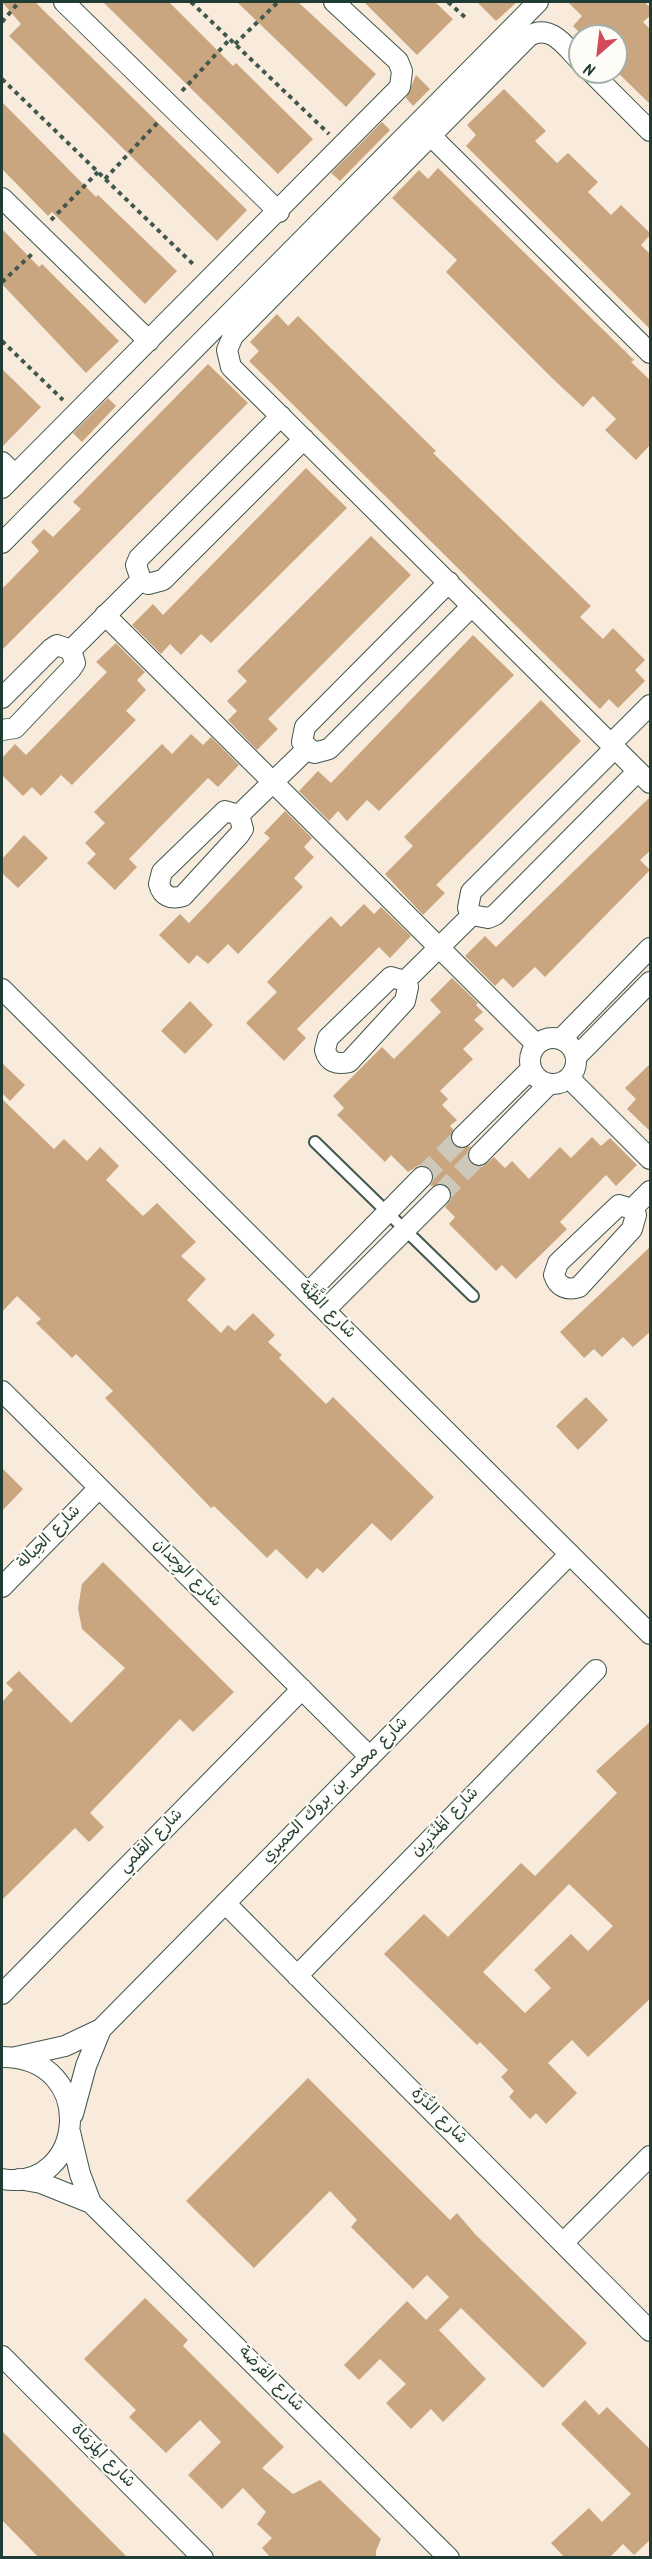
<!DOCTYPE html>
<html>
<head>
<meta charset="utf-8">
<style>
	body { margin:0 }
	#map { position:relative; width:652px; height:2559px; overflow:hidden; background:#f8ebdb; font-family:Kalam,sans-serif }
	canvas { display:block }
	.frame { position:absolute; inset:0; border:3px solid #1f3d34; pointer-events:none }
	.north { position:absolute; left:568px; top:24px; width:60px; height:60px; box-sizing:border-box; background:#fdfcf7; border:2px solid #a4b0a9; border-radius:50%; rotate:208deg; font-size:16px; font-weight:700; line-height:24px; text-align:center; color:#1f3d34 }
	.north::after { content:''; display:block; margin:auto; width:21px; height:27px; background:#d1495b; clip-path:polygon(50% 0,100% 100%,50% 72%,0 100%) }
</style>
</head>
<body>
<div id="map">
<canvas width="652" height="2559"></canvas>
<div class="frame"></div>
<div class="north">N</div>
</div>
<script>
const ctx = document.querySelector('canvas').getContext('2d');
ctx.lineJoin = 'round';
function fill(path, color) { ctx.fillStyle = color; ctx.fill(path, 'evenodd'); }
function trace(path, color, width, dash) { ctx.strokeStyle = color; ctx.lineWidth = width; ctx.lineCap = dash ? 'butt' : 'round'; ctx.setLineDash(dash || []); ctx.stroke(path); }
function drawText(font, color, halo, rows, align = 'center') {
  ctx.font = font + ' Kalam,"Playpen Sans Arabic",sans-serif'; ctx.lineWidth = 4.5; ctx.setLineDash([]); ctx.textBaseline = 'middle'; ctx.strokeStyle = halo; ctx.fillStyle = color; for (const [text, x, y, turn = 0] of rows) {
    ctx.save(); ctx.translate(x, y); ctx.rotate((+turn || 0) * Math.PI / 180); ctx.textAlign = isNaN(turn) ? turn : align; if (halo) ctx.strokeText(text, 0, 0); ctx.fillText(text, 0, 0); ctx.restore();
  }
}
const building = new Path2D(`
	M 2,2 L 35,2 L 247,210 L 217,241 L 9,36 L 21,24 Z
	M 103,2 L 169,2 L 233,66 L 236,63 L 313,139 L 278,174 Z
	M 237,2 L 298,2 L 376,74 L 346,107 Z
	M 364,2 L 435,2 L 453,19 L 417,55 Z
	M 477,2 L 517,2 L 496,21 Z
	M 568,2 L 644,2 L 651,8 L 651,15 L 643,22 L 651,30 L 651,105 L 616,71 L 616,36 L 583,36 L 573,26 L 582,16 Z
	M 416,75 L 430,89 L 413,106 L 406,98 Z
	M 504,89 L 546,131 L 535,141 L 557,163 L 568,153 L 598,182 L 588,192 L 611,215 L 621,205 L 651,234 L 641,245 L 651,255 L 651,330 L 466,146 L 476,135 L 467,125 Z
	M 2,102 L 96,197 L 98,195 L 177,271 L 145,304 L 52,212 L 48,216 L 2,169 Z
	M 382,122 L 390,130 L 340,181 L 331,173 Z
	M 438,168 L 634,360 L 631,362 L 651,381 L 651,444 L 636,460 L 605,430 L 616,419 L 593,396 L 583,407 L 552,378 L 446,272 L 457,260 L 392,198 L 419,170 L 428,179 Z
	M 2,229 L 39,267 L 42,264 L 119,341 L 86,373 L 2,284 Z
	M 277,314 L 288,326 L 298,316 L 436,451 L 433,453 L 591,606 L 580,617 L 603,639 L 613,628 L 645,660 L 635,670 L 645,681 L 618,708 L 609,699 L 600,709 L 249,361 L 259,351 L 250,342 Z
	M 208,364 L 248,403 L 2,650 L 2,589 L 39,551 L 31,542 L 44,529 L 53,537 L 81,509 L 73,502 Z
	M 2,369 L 41,407 L 2,447 Z
	M 108,398 L 116,406 L 82,442 L 73,433 Z
	M 306,468 L 347,508 L 211,643 L 201,634 L 181,655 L 170,644 L 161,654 L 132,625 L 153,604 L 163,615 Z
	M 371,536 L 411,575 L 268,719 L 278,729 L 257,750 L 228,720 L 237,711 L 227,701 L 247,681 L 237,671 Z
	M 473,635 L 514,675 L 379,811 L 367,800 L 347,821 L 338,811 L 329,821 L 299,791 L 318,771 L 331,783 Z
	M 116,643 L 145,672 L 137,680 L 146,690 L 126,711 L 136,720 L 72,785 L 61,775 L 41,796 L 32,787 L 23,796 L 2,775 L 2,758 L 15,744 L 26,755 L 107,672 L 96,662 Z
	M 541,700 L 581,741 L 436,885 L 445,893 L 423,915 L 385,874 L 413,846 L 404,837 Z
	M 191,734 L 203,745 L 211,737 L 239,765 L 218,787 L 208,778 L 129,859 L 137,867 L 115,890 L 87,863 L 96,854 L 85,843 L 105,823 L 94,812 L 162,744 L 172,754 Z
	M 651,796 L 651,850 L 640,860 L 650,870 L 545,977 L 535,967 L 513,988 L 503,978 L 495,986 L 465,956 L 485,936 L 496,947 Z
	M 285,811 L 312,838 L 304,847 L 314,857 L 294,878 L 303,887 L 238,954 L 228,944 L 208,964 L 197,955 L 189,964 L 159,935 L 180,914 L 189,923 L 270,838 L 264,833 Z
	M 24,835 L 48,858 L 18,888 L 2,873 L 2,859 Z
	M 364,904 L 374,914 L 381,907 L 411,936 L 390,958 L 379,947 L 297,1029 L 306,1038 L 284,1061 L 246,1023 L 277,992 L 267,982 L 307,940 L 331,916 L 341,927 Z
	M 452,978 L 478,1003 L 476,1005 L 483,1012 L 474,1020 L 484,1029 L 463,1049 L 473,1059 L 440,1091 L 448,1099 L 442,1105 L 457,1120 L 450,1126 L 453,1129 L 451,1141 L 459,1149 L 471,1146 L 467,1153 L 470,1163 L 482,1167 L 494,1157 L 505,1168 L 512,1161 L 529,1179 L 560,1147 L 571,1158 L 592,1137 L 601,1146 L 610,1138 L 637,1165 L 616,1186 L 606,1175 L 560,1222 L 567,1229 L 516,1279 L 502,1265 L 496,1271 L 449,1224 L 455,1217 L 445,1207 L 451,1199 L 451,1191 L 444,1184 L 430,1186 L 434,1179 L 431,1169 L 419,1165 L 408,1172 L 391,1155 L 385,1162 L 337,1115 L 344,1108 L 333,1096 L 382,1047 L 394,1059 L 441,1012 L 430,1000 Z
	M 190,1001 L 213,1025 L 185,1054 L 161,1031 Z
	M 2,1063 L 25,1085 L 10,1101 L 2,1093 Z
	M 651,1063 L 651,1132 L 627,1109 L 636,1099 L 625,1088 Z
	M 2,1099 L 54,1149 L 64,1139 L 87,1161 L 100,1147 L 119,1166 L 106,1180 L 143,1216 L 157,1203 L 196,1242 L 181,1256 L 206,1279 L 187,1300 L 221,1333 L 228,1325 L 235,1331 L 253,1313 L 275,1335 L 268,1342 L 282,1355 L 279,1358 L 326,1404 L 333,1397 L 434,1497 L 391,1541 L 372,1523 L 323,1573 L 317,1568 L 307,1579 L 276,1549 L 267,1558 L 214,1506 L 211,1508 L 105,1398 L 113,1391 L 76,1354 L 72,1358 L 36,1323 L 41,1319 L 17,1296 L 2,1312 Z
	M 651,1246 L 651,1331 L 633,1347 L 623,1337 L 602,1357 L 594,1349 L 584,1358 L 560,1332 Z
	M 586,1397 L 608,1420 L 578,1450 L 556,1426 Z
	M 2,1468 L 23,1489 L 2,1511 Z
	M 103,1562 L 234,1692 L 193,1732 L 180,1719 L 90,1813 L 104,1827 L 89,1842 L 75,1828 L 2,1900 L 2,1702 L 13,1690 L 6,1683 L 19,1671 L 71,1723 L 125,1668 L 82,1629 L 78,1608 L 82,1584 Z
	M 651,1721 L 651,1998 L 588,2057 L 572,2040 L 548,2063 L 577,2093 L 546,2124 L 536,2113 L 530,2119 L 509,2097 L 514,2091 L 501,2077 L 508,2070 L 480,2042 L 477,2045 L 384,1954 L 424,1914 L 448,1937 L 521,1863 L 535,1876 L 617,1793 L 596,1771 ZM 569,1884 L 613,1926 L 588,1951 L 571,1934 L 534,1970 L 551,1988 L 525,2013 L 483,1972 Z
	M 308,2078 L 450,2220 L 457,2213 L 475,2234 L 587,2343 L 543,2388 L 461,2308 L 439,2330 L 486,2379 L 443,2422 L 431,2409 L 411,2429 L 386,2403 L 406,2384 L 380,2359 L 359,2380 L 344,2365 L 407,2301 L 426,2320 L 449,2297 L 427,2275 L 413,2289 L 351,2227 L 357,2220 L 330,2191 L 254,2268 L 186,2201 Z
	M 145,2298 L 188,2340 L 183,2346 L 284,2447 L 262,2468 L 293,2494 L 320,2480 L 381,2539 L 376,2551 L 376,2558 L 271,2558 L 262,2548 L 272,2538 L 257,2524 L 266,2512 L 243,2488 L 222,2509 L 188,2475 L 221,2442 L 200,2420 L 166,2453 L 129,2417 L 136,2410 L 84,2359 Z
	M 585,2400 L 599,2415 L 607,2407 L 651,2450 L 651,2539 L 634,2555 L 623,2544 L 609,2558 L 565,2558 L 551,2543 L 589,2508 L 602,2522 L 631,2494 L 561,2424 Z
	M 2,2431 L 128,2558 L 39,2558 L 2,2520 Z`);
const minorTunnel = new Path2D(`
	M 422,1177 L 462,1137
	M 440,1195 L 479,1155`);
const path = new Path2D(`
	M 191,2 L 329,134
	M 448,2 L 466,18
	M 2,22 L 19,2
	M 235,44 L 278,2
	M 2,79 L 195,266
	M 182,91 L 230,39
	M 105,179 L 160,120
	M 51,220 L 98,172
	M 2,282 L 32,254
	M 2,341 L 63,400`);
const service = new Path2D(`
	M 315,1142 L 473,1296`);
const minor = new Path2D(`
	M 64,2 L 279,212
	M 580,61 C 566,47 551,23 529,36 L 233,336 L 227,350 L 231,367 L 650,783
	M 591,72 L 650,131
	M 431,136 L 650,353
	M 2,198 L 149,341
	M 281,416 L 139,558 L 136,565 L 141,580 L 148,584 L 163,580 L 304,439
	M 2,462 L 15,475
	M 2,488 L 400,87 L 402,71 L 398,61 L 334,2
	M 2,543 L 538,2
	M 449,582 L 305,727 L 302,742 L 314,753 L 329,749 L 472,606
	M 105,615 L 536,1044
	M 71,650 L 141,580
	M 2,698 L 51,649 L 57,645 L 71,650 L 75,663 L 71,669 L 15,728 L 2,730
	M 612,743 L 650,705
	M 616,747 L 471,892 L 468,908 L 472,915 L 488,918 L 495,915 L 638,771
	M 225,811 L 239,815 L 243,829 L 239,835 L 183,896 C 171,900 162,896 159,884 L 162,872 Z
	M 239,815 L 307,749
	M 391,977 L 405,981 L 408,987 L 405,1001 L 349,1062 C 337,1065 328,1062 325,1050 L 328,1038 Z
	M 405,981 L 472,915
	M 2,989 L 650,1634
	M530 1061a23 23 0 1 1 46 0a23 23 0 1 1-46 0Z
	M 561,1039 L 650,948
	M 576,1057 L 650,982
	M 569,1078 L 650,1159
	M 462,1137 L 531,1069
	M 479,1155 L 549,1084
	M 619,1205 L 632,1209 L 636,1215 L 632,1229 L 579,1287 C 567,1291 558,1287 554,1275 L 558,1263 Z
	M 632,1209 L 650,1191
	M 308,1293 L 422,1177
	M 325,1310 L 440,1195
	M 2,1391 L 370,1757
	M 2,1587 L 99,1488
	M 225,1903 L 650,2331
	M 297,1976 L 596,1670
	M 2,1994 L 302,1689
	M 2,2057 C 100,2057 85,2193 2,2179
	M 16,2057 L 65,2046 L 101,2029 L 570,1554
	M 73,2114 L 86,2066 L 101,2029
	M 70,2132 L 80,2174 L 91,2203
	M 19,2179 L 41,2183 L 91,2203 L 449,2558
	M 563,2243 L 650,2156
	M 2,2356 L 203,2558`);
const streetNames = [
	["شارع الظَّنَّة",326,1311,45],
	["شارع الحِبالة",50,1538,-45],
	["شارع الوِجدان",186,1574,45],
	["شارع محمد بن بروك الحميري",336,1791,-45],
	["شارع المَنْدَرِين",446,1823,-46],
	["شارع القلمي",152,1842,-45],
	["شارع الدُّرَّة",438,2117,45],
	["شارع الفَرضة",270,2380,45],
	["شارع المِزمَاة",102,2457,45]
];
fill(building, '#c9a67f');
trace(minorTunnel, '#cdc8ba', 20, [20, 10]);
trace(service, '#40574d', 14);
trace(minor, '#40574d', 22);
trace(path, '#40574d', 4, [4.5, 4.5]);
trace(service, '#fff', 10);
trace(minor, '#fff', 20);
drawText('16px', '#1f3d34', '#fdfcf7', streetNames);
</script>
</body>
</html>
